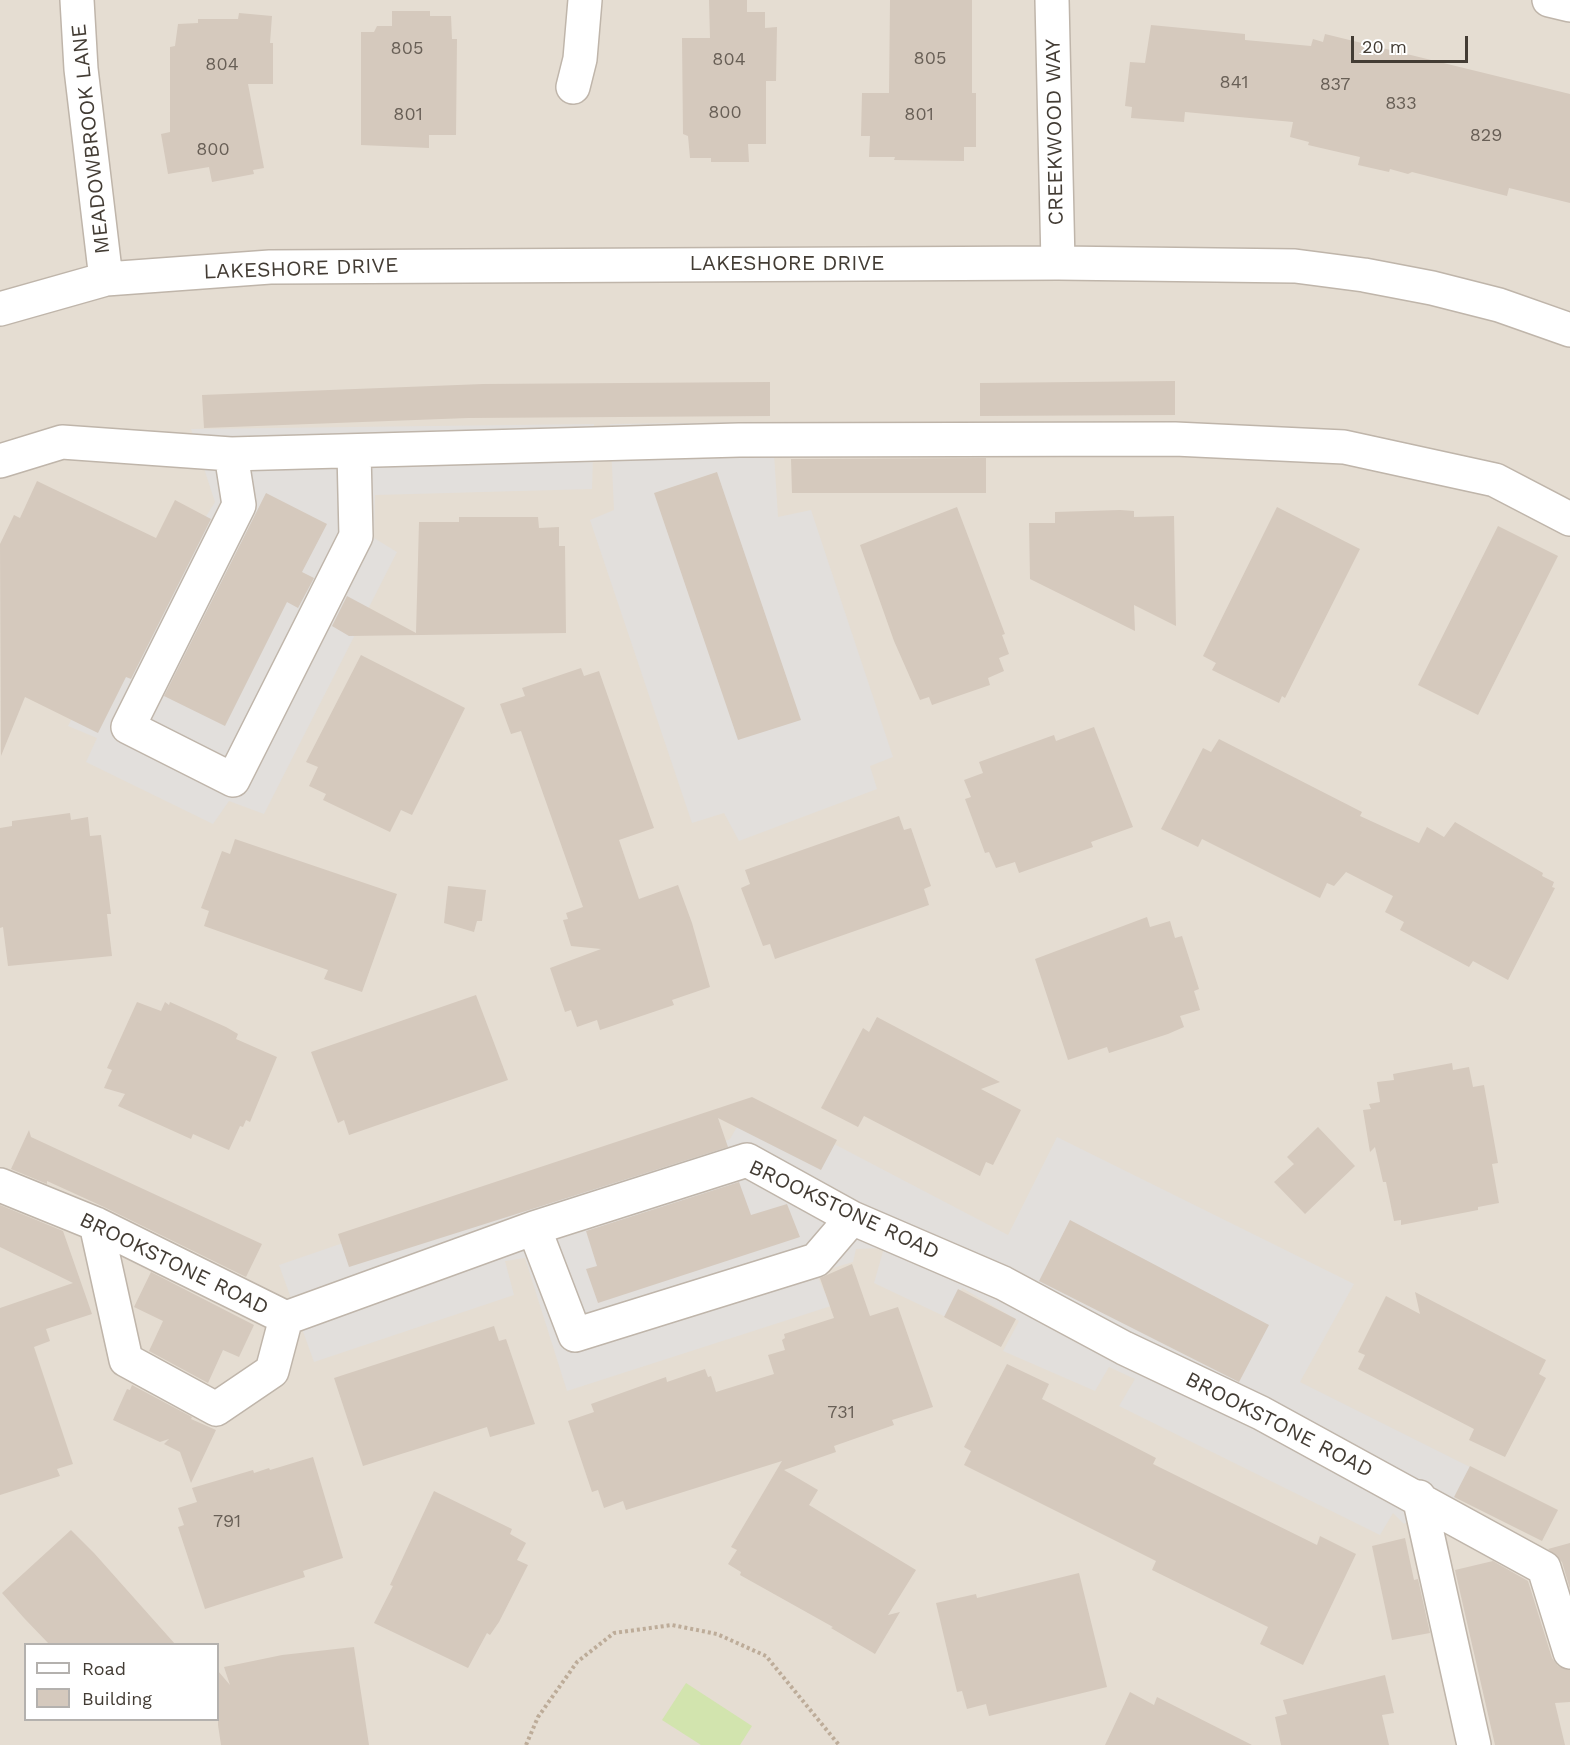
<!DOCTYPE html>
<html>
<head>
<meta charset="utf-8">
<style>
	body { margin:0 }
	#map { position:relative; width:1570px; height:1745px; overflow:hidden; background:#f1ece4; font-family:"Work Sans",sans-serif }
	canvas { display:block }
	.legend { position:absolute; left:24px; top:1643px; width:195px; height:78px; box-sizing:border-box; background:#fff; border:2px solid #b4b1ae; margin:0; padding:8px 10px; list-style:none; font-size:18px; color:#433c34 }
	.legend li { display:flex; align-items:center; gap:12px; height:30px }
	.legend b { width:30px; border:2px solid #b4b1ae }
	.scale { position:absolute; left:1351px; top:36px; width:117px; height:27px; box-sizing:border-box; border:3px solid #433c34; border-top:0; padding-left:8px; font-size:18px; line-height:21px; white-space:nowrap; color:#433c34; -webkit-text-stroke:4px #fff; paint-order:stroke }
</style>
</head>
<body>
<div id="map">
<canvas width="1570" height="1745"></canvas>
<ul class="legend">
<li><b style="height:8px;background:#fff"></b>Road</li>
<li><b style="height:16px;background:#d5c9bd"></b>Building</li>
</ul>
<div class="scale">20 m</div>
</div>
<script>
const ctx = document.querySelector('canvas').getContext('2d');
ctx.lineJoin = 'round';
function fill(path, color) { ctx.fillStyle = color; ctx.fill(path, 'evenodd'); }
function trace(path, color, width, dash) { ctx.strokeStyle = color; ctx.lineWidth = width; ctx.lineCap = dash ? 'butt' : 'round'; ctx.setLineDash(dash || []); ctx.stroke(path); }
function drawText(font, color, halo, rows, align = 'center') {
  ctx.font = font + ' "Work Sans",sans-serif'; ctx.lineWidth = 6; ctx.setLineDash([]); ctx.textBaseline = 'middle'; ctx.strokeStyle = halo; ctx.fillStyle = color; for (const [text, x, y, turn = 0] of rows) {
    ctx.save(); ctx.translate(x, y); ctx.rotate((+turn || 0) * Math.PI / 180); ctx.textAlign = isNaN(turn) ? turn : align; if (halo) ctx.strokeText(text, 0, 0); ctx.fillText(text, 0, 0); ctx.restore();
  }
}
const residential = new Path2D(`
	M 0,0 L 1570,0 L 1570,1745 L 0,1745 ZM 26,1644 L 218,1644 L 218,1720 L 26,1720 Z`);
const green = new Path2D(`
	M 686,1683 L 752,1726 L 740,1745 L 701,1745 L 662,1720 Z`);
const parking = new Path2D(`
	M 772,422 L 778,517 L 811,510 L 893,757 L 870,766 L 877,789 L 739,841 L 724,813 L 692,823 L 590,520 L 614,510 L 610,424 Z
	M 594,424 L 592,489 L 375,495 L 374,538 L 397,552 L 264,814 L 229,801 L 213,824 L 86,762 L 97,738 L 68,726 L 178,505 L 205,518 L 215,502 L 191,429 Z
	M 752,1101 L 1008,1235 L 1057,1137 L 1354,1284 L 1300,1382 L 1472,1468 L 1458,1497 L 1404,1524 L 1393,1513 L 1380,1535 L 1119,1406 L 1135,1379 L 1109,1367 L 1095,1391 L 1003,1351 L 1019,1321 L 962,1288 L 950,1319 L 874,1283 L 884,1248 L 856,1249 L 853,1262 L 816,1273 L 831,1306 L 567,1391 L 525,1258 L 505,1261 L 514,1295 L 314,1362 L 279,1265 L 707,1118 L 721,1143 L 730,1139 Z`);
const building = new Path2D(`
	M 709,0 L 747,0 L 747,12 L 765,12 L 765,28 L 777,27 L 776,81 L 766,81 L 766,144 L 748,144 L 749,162 L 711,162 L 711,158 L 690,158 L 688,136 L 683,134 L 682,38 L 710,38 Z
	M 890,0 L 972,0 L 972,93 L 976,93 L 976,147 L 964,147 L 964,161 L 894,160 L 895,157 L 869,157 L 870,136 L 861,136 L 862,93 L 889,93 Z
	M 392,11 L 430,11 L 430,16 L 451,16 L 452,39 L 457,39 L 456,135 L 429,135 L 429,148 L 361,145 L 361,32 L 374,32 L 377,26 L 392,26 Z
	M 239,13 L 272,16 L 270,43 L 273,43 L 273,84 L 248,84 L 264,168 L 253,170 L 254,174 L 212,182 L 209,167 L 168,174 L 161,134 L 170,132 L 170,47 L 175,46 L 178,24 L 198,23 L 198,19 L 238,19 Z
	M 1151,25 L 1245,34 L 1245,40 L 1311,46 L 1313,39 L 1323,42 L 1325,34 L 1570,94 L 1570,203 L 1509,188 L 1507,196 L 1412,172 L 1408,174 L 1390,169 L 1389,172 L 1358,165 L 1360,157 L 1308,145 L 1309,142 L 1290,137 L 1293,122 L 1185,112 L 1184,122 L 1131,118 L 1132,107 L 1125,106 L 1130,62 L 1145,63 Z
	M 1175,381 L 1175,415 L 980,416 L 980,383 Z
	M 770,382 L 770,416 L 468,418 L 204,428 L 202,395 L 483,384 Z
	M 986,458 L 986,493 L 792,493 L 791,459 Z
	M 717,472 L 801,720 L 738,740 L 654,493 Z
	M 37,481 L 156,538 L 175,500 L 211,519 L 131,679 L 126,677 L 98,733 L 25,697 L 1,756 L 0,544 L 14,515 L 20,518 Z
	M 266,493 L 327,524 L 302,572 L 314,578 L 298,608 L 287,602 L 225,726 L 164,696 Z
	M 957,507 L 1005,634 L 1002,635 L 1009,654 L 999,658 L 1004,671 L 988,678 L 990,685 L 932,705 L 929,697 L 920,700 L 894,641 L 860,545 Z
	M 1277,507 L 1360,549 L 1285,698 L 1282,696 L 1279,703 L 1212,670 L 1216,663 L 1203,656 Z
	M 1120,510 L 1134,511 L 1134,517 L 1174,516 L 1176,626 L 1134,605 L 1135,631 L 1030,579 L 1029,523 L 1055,523 L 1055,512 Z
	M 459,517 L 538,517 L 539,528 L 559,527 L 559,546 L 565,546 L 566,633 L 349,636 L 332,626 L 347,596 L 416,633 L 419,522 L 459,522 Z
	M 1498,526 L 1558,556 L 1478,715 L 1418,685 Z
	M 361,655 L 465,708 L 412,815 L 401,810 L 390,832 L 323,800 L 326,794 L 309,786 L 318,767 L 306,762 Z
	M 581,668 L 584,676 L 599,671 L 654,828 L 619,840 L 639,899 L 678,885 L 692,923 L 710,987 L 672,1000 L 674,1005 L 600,1030 L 597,1020 L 577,1027 L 571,1010 L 565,1012 L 550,968 L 601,949 L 571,946 L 563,920 L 568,919 L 566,913 L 583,907 L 521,731 L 511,734 L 500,704 L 525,696 L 522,688 Z
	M 1094,727 L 1133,827 L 1091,842 L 1093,847 L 1019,873 L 1015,862 L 996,868 L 989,852 L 985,853 L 965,799 L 971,797 L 964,780 L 983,773 L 979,762 L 1054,735 L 1056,741 Z
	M 1219,739 L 1362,812 L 1360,816 L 1419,843 L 1427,827 L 1444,837 L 1455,822 L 1543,873 L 1542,876 L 1554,882 L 1552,887 L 1555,888 L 1508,980 L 1473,961 L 1469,967 L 1400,930 L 1404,922 L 1385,912 L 1393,896 L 1346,872 L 1334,886 L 1327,883 L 1320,898 L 1202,839 L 1198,847 L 1161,829 L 1203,748 L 1211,752 Z
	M 70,813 L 71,820 L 88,817 L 90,836 L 101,835 L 111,914 L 107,914 L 112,956 L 8,966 L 3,927 L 0,928 L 0,828 L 12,826 L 12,821 Z
	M 899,816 L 904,830 L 911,828 L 931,886 L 924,889 L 929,905 L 775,959 L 770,944 L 763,946 L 741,888 L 750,884 L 745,870 Z
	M 235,839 L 397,894 L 362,992 L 324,979 L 328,970 L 204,926 L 209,911 L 201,908 L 222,851 L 230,854 Z
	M 448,886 L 486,890 L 482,921 L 477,921 L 474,932 L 444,923 Z
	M 1147,917 L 1150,927 L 1170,921 L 1175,938 L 1182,936 L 1199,989 L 1194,991 L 1200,1010 L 1180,1016 L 1184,1027 L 1168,1034 L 1109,1053 L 1107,1047 L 1068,1060 L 1035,959 Z
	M 476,995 L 508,1080 L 349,1135 L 344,1120 L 338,1123 L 311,1052 Z
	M 137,1002 L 161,1011 L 165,1002 L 169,1005 L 170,1002 L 226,1027 L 238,1034 L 236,1039 L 277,1057 L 250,1122 L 246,1120 L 243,1127 L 240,1126 L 229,1150 L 193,1134 L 191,1139 L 118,1106 L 125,1094 L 104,1088 L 112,1070 L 107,1068 Z
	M 877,1017 L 1000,1082 L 981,1089 L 1021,1110 L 993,1165 L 986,1162 L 980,1176 L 864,1116 L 858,1127 L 821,1108 L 863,1028 L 869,1032 Z
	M 1452,1063 L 1453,1070 L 1469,1067 L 1473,1087 L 1484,1085 L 1498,1163 L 1492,1164 L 1499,1203 L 1478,1207 L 1478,1210 L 1401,1225 L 1401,1220 L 1394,1221 L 1386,1182 L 1383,1182 L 1375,1147 L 1370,1152 L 1363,1110 L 1371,1109 L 1369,1104 L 1380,1102 L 1377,1082 L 1394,1080 L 1393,1074 Z
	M 752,1097 L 837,1140 L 821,1170 L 718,1118 L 728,1147 L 349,1267 L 338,1234 Z
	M 1318,1127 L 1355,1166 L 1305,1214 L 1274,1182 L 1294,1164 L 1287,1157 Z
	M 29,1130 L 31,1137 L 262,1244 L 246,1277 L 104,1207 L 47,1181 L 47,1184 L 11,1169 Z
	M 739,1182 L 751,1215 L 787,1204 L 800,1237 L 598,1303 L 586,1269 L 597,1266 L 586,1231 Z
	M 0,1205 L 63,1231 L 92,1314 L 46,1329 L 50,1341 L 34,1347 L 73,1464 L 57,1469 L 60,1476 L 0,1495 L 0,1308 L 73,1283 L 0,1247 Z
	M 1070,1220 L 1269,1325 L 1239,1382 L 1039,1281 Z
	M 852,1264 L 870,1316 L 898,1307 L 933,1407 L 892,1420 L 894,1425 L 834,1446 L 836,1452 L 784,1470 L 818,1490 L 809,1505 L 916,1570 L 888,1615 L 900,1612 L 875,1654 L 831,1628 L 833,1627 L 740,1575 L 741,1572 L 728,1564 L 737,1550 L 731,1547 L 782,1461 L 626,1510 L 623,1501 L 604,1508 L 598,1490 L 592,1492 L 568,1421 L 594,1412 L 591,1404 L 666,1377 L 667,1382 L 705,1369 L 708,1377 L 711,1376 L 716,1392 L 774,1374 L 768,1355 L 785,1350 L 782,1340 L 785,1338 L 784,1334 L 834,1318 L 820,1278 Z
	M 151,1272 L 254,1325 L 239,1357 L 223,1350 L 208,1383 L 149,1351 L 163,1321 L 134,1307 Z
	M 958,1289 L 1016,1319 L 1001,1347 L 944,1317 Z
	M 1415,1292 L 1546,1360 L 1539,1374 L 1546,1378 L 1505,1457 L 1469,1440 L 1474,1429 L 1358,1369 L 1365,1355 L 1358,1352 L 1386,1296 L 1420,1314 Z
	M 494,1326 L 499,1341 L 506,1339 L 535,1424 L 490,1437 L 487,1427 L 363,1466 L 334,1378 Z
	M 1007,1364 L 1049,1384 L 1042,1399 L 1156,1458 L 1153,1464 L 1317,1545 L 1320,1536 L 1356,1554 L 1303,1665 L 1260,1644 L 1268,1627 L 1152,1570 L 1156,1561 L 964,1465 L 971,1451 L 964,1447 Z
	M 132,1385 L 192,1417 L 191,1419 L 216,1430 L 191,1483 L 180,1452 L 164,1444 L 169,1439 L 160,1442 L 113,1420 L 127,1389 L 130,1390 Z
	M 313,1457 L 343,1558 L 303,1571 L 305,1577 L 205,1609 L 178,1527 L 184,1525 L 178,1508 L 197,1502 L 192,1488 L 253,1470 L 254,1473 L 269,1468 L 270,1470 Z
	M 1470,1466 L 1558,1510 L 1542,1541 L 1454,1497 Z
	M 434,1491 L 512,1529 L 510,1534 L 526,1543 L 517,1560 L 528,1565 L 499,1622 L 490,1635 L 487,1633 L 468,1668 L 374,1623 L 393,1586 L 390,1585 Z
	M 71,1530 L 94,1553 L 175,1644 L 49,1644 L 24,1618 L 2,1593 Z
	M 1405,1538 L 1414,1580 L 1418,1579 L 1430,1633 L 1392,1640 L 1372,1546 Z
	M 1570,1543 L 1570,1589 L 1562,1562 L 1548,1549 Z
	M 1493,1561 L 1528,1581 L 1552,1658 L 1558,1666 L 1570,1670 L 1570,1702 L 1555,1703 L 1565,1745 L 1495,1745 L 1455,1570 Z
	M 1079,1573 L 1107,1687 L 989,1716 L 986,1704 L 967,1709 L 962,1691 L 957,1692 L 936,1603 L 976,1594 L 977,1598 Z
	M 354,1647 L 369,1745 L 221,1745 L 218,1725 L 218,1671 L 230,1685 L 224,1667 L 282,1655 Z
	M 1385,1675 L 1394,1713 L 1382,1715 L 1389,1745 L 1281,1745 L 1275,1717 L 1287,1714 L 1283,1700 Z
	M 1130,1692 L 1154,1705 L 1157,1697 L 1252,1745 L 1105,1745 Z`);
const path = new Path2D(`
	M 526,1745 L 538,1717 L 577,1662 L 614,1633 L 672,1625 L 717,1634 L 766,1656 L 839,1745`);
const minor = new Path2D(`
	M 77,0 L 81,69 L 106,279
	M 1052,0 L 1058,263
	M 1549,0 L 1570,5
	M 573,87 L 580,59 L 585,0
	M 0,309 L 106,279 L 270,267 L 1058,263 L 1295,266 L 1364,275 L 1432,288 L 1499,305 L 1570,330
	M 231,454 L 239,505 L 128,727 L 233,780 L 356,536 L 354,452
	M 0,461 L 62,442 L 231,454 L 739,440 L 1175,439 L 1344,447 L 1495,480 L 1570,519
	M 0,1185 L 96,1224 L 286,1318 L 534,1228 L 747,1160 L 852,1218 L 1003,1283 L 1124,1348 L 1261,1413 L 1544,1568 L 1570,1652
	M 96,1224 L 126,1360 L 216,1409 L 272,1371 L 286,1318
	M 534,1228 L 575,1335 L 816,1260 L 852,1218
	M 1419,1497 L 1474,1745`);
const numberNames = [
	["805",407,49],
	["805",930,59],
	["804",729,60],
	["804",222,65],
	["841",1234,83],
	["837",1335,85],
	["833",1401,104],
	["800",725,113],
	["801",408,115],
	["801",919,115],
	["829",1486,136],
	["800",213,150],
	["731",841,1413],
	["791",227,1522]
];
const streetNames = [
	["CREEKWOOD WAY",1055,132,-91],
	["MEADOWBROOK LANE",91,139,-96],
	["LAKESHORE DRIVE",787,264],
	["LAKESHORE DRIVE",301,269,-2],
	["BROOKSTONE ROAD",844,1210,25],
	["BROOKSTONE ROAD",174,1264,26],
	["BROOKSTONE ROAD",1279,1425,27]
];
fill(residential, '#e5ddd2');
fill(green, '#d2e4ae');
fill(parking, '#e2dfdc');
fill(building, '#d5c9bd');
trace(minor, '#bfb5aa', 36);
trace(path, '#bdac99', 4, [3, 3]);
trace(minor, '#fff', 33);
drawText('18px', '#685f56', null, numberNames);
drawText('21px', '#433c34', '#fff', streetNames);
</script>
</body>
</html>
